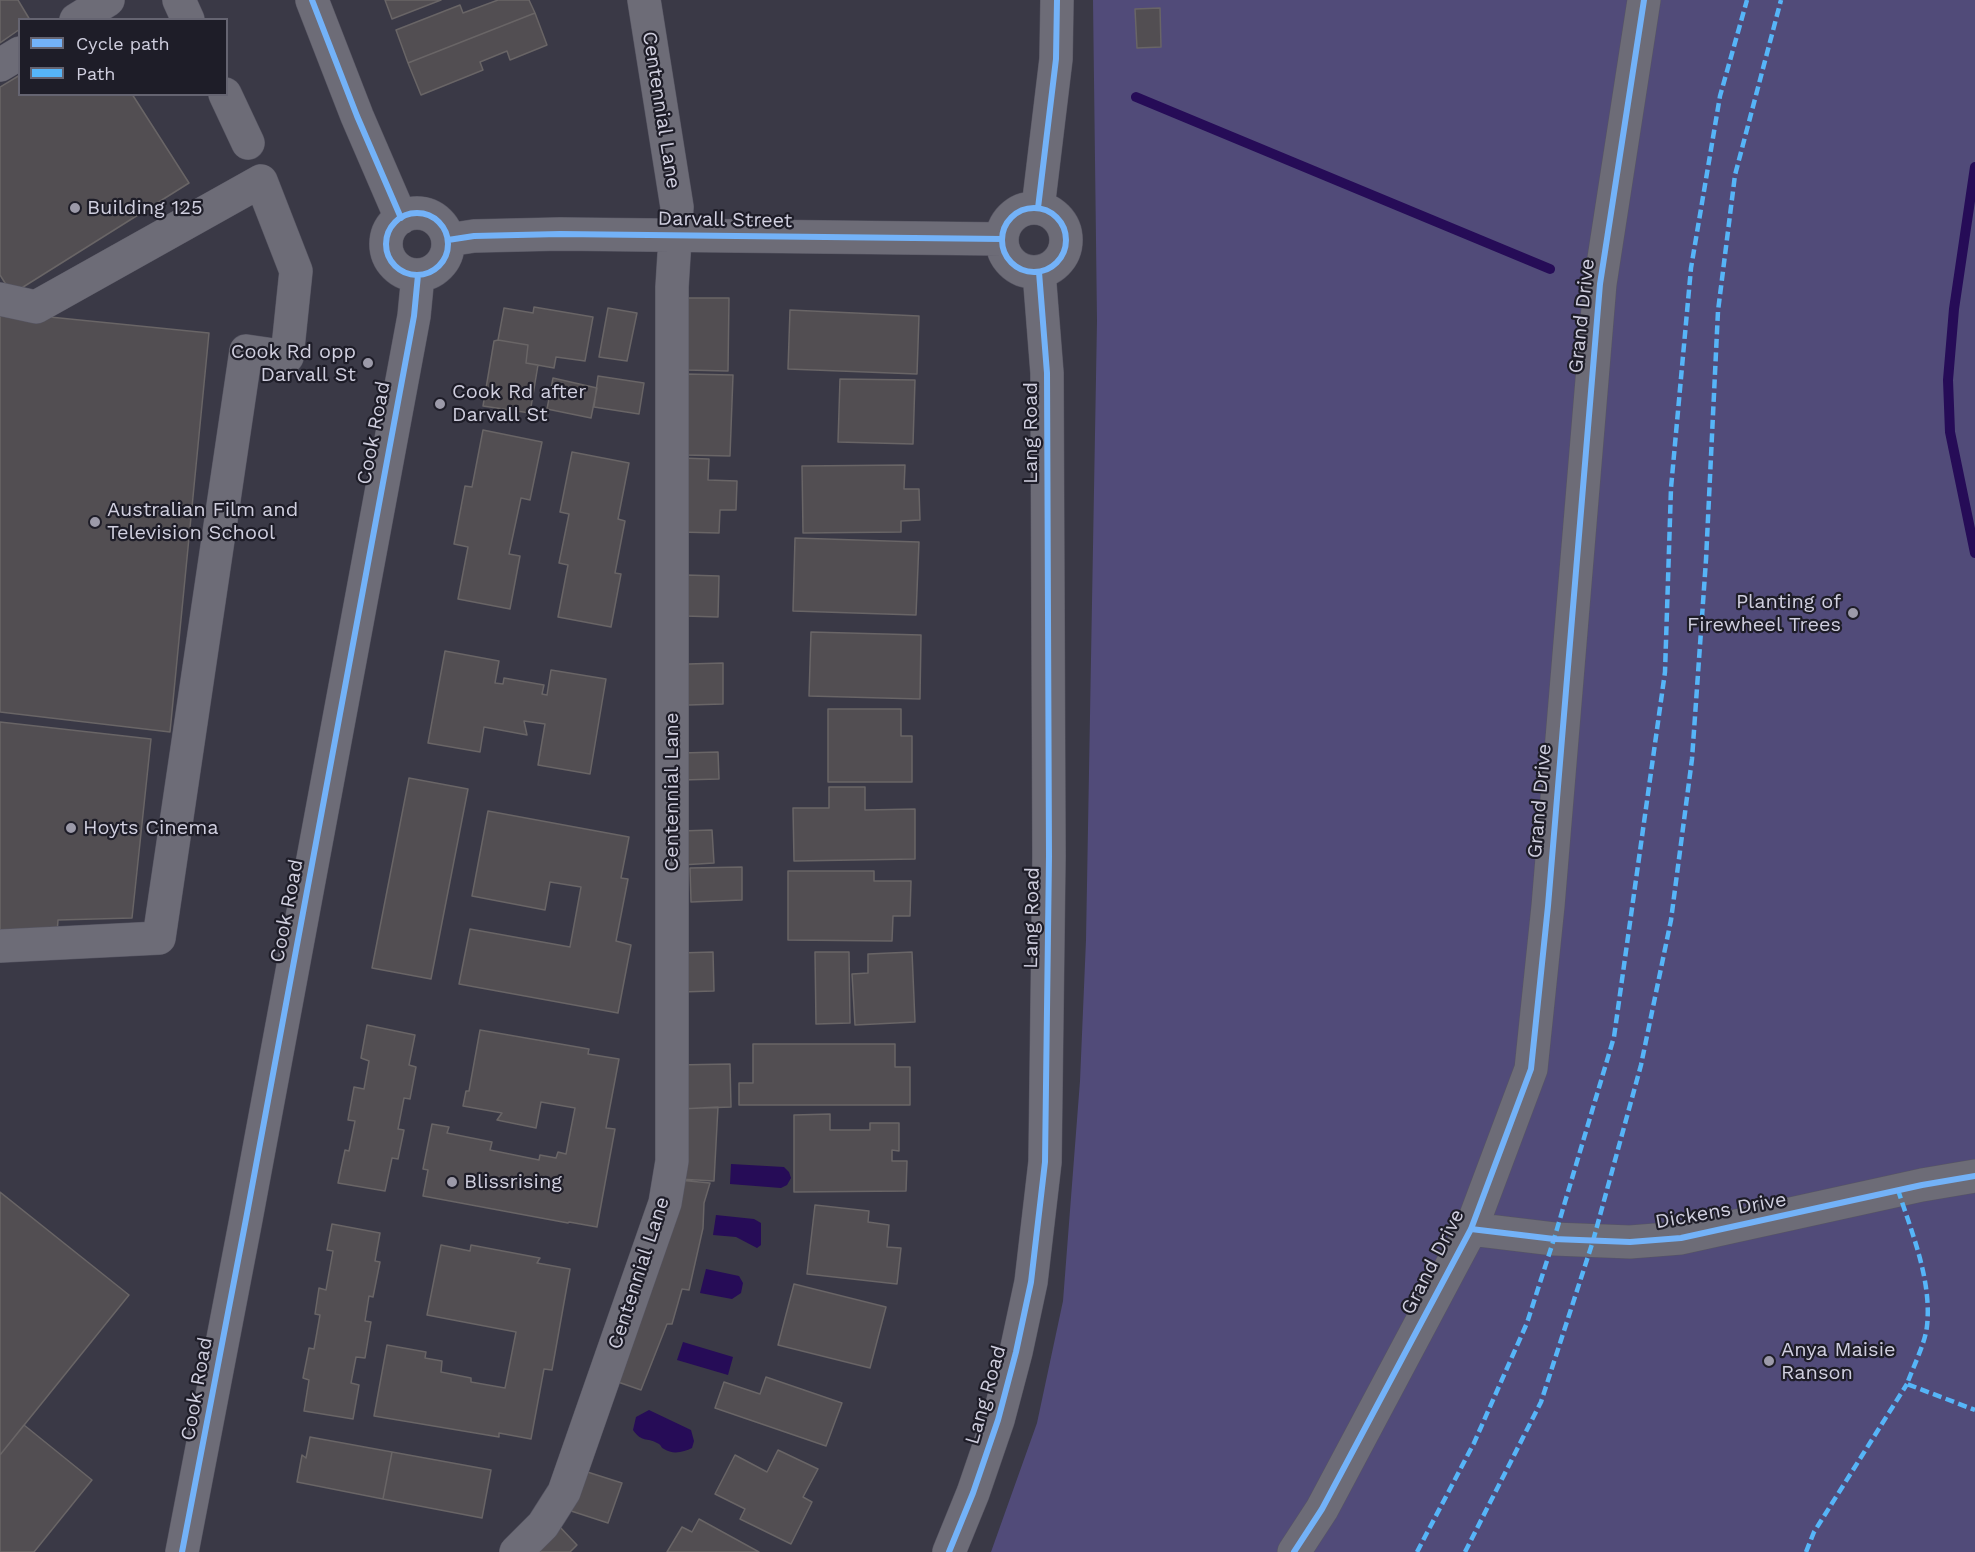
<!DOCTYPE html>
<html>
<head>
<meta charset="utf-8">
<style>
	body { margin:0 }
	#map { position:relative; width:1975px; height:1552px; overflow:hidden; background:#3a3946; font-family:"Work Sans",sans-serif }
	canvas { display:block }
	.legend { position:absolute; left:18px; top:18px; width:210px; height:78px; box-sizing:border-box; background:#1e1d28; border:2px solid #656471; margin:0; padding:8px 10px; list-style:none; font-size:18px; color:#d0cfdf }
	.legend li { display:flex; align-items:center; gap:12px; height:30px }
	.legend b { width:30px; border:2px solid #656471 }
</style>
</head>
<body>
<div id="map">
<canvas width="1975" height="1552"></canvas>
<ul class="legend">
<li><b style="height:8px;background:#73b2f8"></b>Cycle path</li>
<li><b style="height:8px;background:#56b5f8"></b>Path</li>
</ul>
</div>
<script>
const ctx = document.querySelector('canvas').getContext('2d');
ctx.lineJoin = 'round';
function fill(path, color) { ctx.fillStyle = color; ctx.fill(path, 'evenodd'); }
function trace(path, color, width, dash) { ctx.strokeStyle = color; ctx.lineWidth = width; ctx.lineCap = dash ? 'butt' : 'round'; ctx.setLineDash(dash || []); ctx.stroke(path); }
function drawText(font, color, halo, rows, align = 'center') {
  ctx.font = font + ' "Work Sans",sans-serif'; ctx.lineWidth = 4.5; ctx.setLineDash([]); ctx.textBaseline = 'middle'; ctx.strokeStyle = halo; ctx.fillStyle = color; for (const [text, x, y, turn = 0] of rows) {
    ctx.save(); ctx.translate(x, y); ctx.rotate((+turn || 0) * Math.PI / 180); ctx.textAlign = isNaN(turn) ? turn : align; if (halo) ctx.strokeText(text, 0, 0); ctx.fillText(text, 0, 0); ctx.restore();
  }
}
const green = new Path2D(`
	M 1093,0 L 1975,0 L 1975,1552 L 991,1552 L 1037,1423 L 1063,1301 L 1080,1081 L 1086,940 L 1097,321 Z`);
const water = new Path2D(`
	M 731,1164 L 784,1167 L 789,1172 L 791,1178 L 787,1185 L 781,1188 L 730,1184 Z
	M 716,1215 L 754,1219 L 761,1223 L 761,1245 L 757,1248 L 736,1237 L 713,1235 Z
	M 706,1269 L 739,1276 L 743,1283 L 741,1293 L 732,1299 L 700,1293 Z
	M 683,1342 L 733,1357 L 728,1375 L 677,1360 Z
	M 649,1410 L 691,1430 L 694,1441 L 692,1448 C 684,1452 673,1455 664,1449 C 660,1447 662,1445 657,1443 C 647,1437 642,1443 633,1430 L 636,1417 Z`);
const stream = new Path2D(`
	M 1136,97 L 1550,269
	M 1975,167 L 1954,309 L 1948,380 L 1950,432 L 1975,553`);
const building = new Path2D(`
	M 0,0 L 18,0 L 30,20 L 20,20 L 20,29 L 0,43 Z
	M 385,0 L 441,0 L 392,19 Z
	M 498,0 L 529,0 L 535,13 L 408,63 L 396,30 L 460,5 L 463,13 Z
	M 1160,8 L 1161,47 L 1137,48 L 1135,9 Z
	M 535,13 L 547,45 L 510,60 L 507,51 L 480,62 L 483,70 L 421,95 L 408,63 Z
	M 20,75 L 20,94 L 132,94 L 189,183 L 12,294 L 0,275 L 0,87 Z
	M 687,298 L 729,298 L 728,371 L 686,370 Z
	M 534,307 L 593,317 L 585,361 L 556,357 L 554,368 L 526,363 L 528,345 L 498,340 L 504,308 L 533,313 Z
	M 608,308 L 637,313 L 627,361 L 599,357 Z
	M 790,310 L 919,316 L 917,374 L 788,369 Z
	M 0,312 L 209,333 L 170,732 L 0,712 Z
	M 498,340 L 528,345 L 526,363 L 538,365 L 530,413 L 483,406 L 494,341 Z
	M 686,374 L 733,375 L 730,456 L 684,455 Z
	M 598,376 L 644,383 L 639,414 L 594,407 Z
	M 553,378 L 597,388 L 591,418 L 547,409 Z
	M 840,379 L 915,380 L 913,444 L 838,442 Z
	M 483,430 L 542,442 L 530,500 L 521,498 L 509,554 L 520,556 L 510,609 L 458,599 L 468,547 L 454,544 L 465,486 L 472,487 Z
	M 572,452 L 629,463 L 618,519 L 625,521 L 615,573 L 621,574 L 611,627 L 558,617 L 568,565 L 559,563 L 569,514 L 560,512 Z
	M 681,458 L 709,459 L 708,480 L 737,481 L 736,510 L 720,510 L 719,533 L 679,532 Z
	M 905,465 L 904,489 L 919,489 L 920,520 L 901,521 L 901,532 L 803,533 L 802,466 Z
	M 795,538 L 919,542 L 916,615 L 793,611 Z
	M 686,575 L 719,576 L 718,617 L 685,616 Z
	M 811,632 L 921,635 L 920,699 L 809,696 Z
	M 445,651 L 499,661 L 495,683 L 503,684 L 504,678 L 544,685 L 542,694 L 547,695 L 551,670 L 606,679 L 590,774 L 538,765 L 545,724 L 524,721 L 527,735 L 484,727 L 480,752 L 428,743 Z
	M 723,663 L 723,704 L 688,705 L 688,664 Z
	M 828,709 L 901,709 L 901,736 L 912,736 L 912,782 L 828,782 Z
	M 0,722 L 151,739 L 132,918 L 58,920 L 57,934 L 0,934 Z
	M 718,752 L 719,779 L 681,780 L 681,753 Z
	M 409,778 L 468,789 L 431,979 L 372,968 Z
	M 829,787 L 865,787 L 865,810 L 915,809 L 915,859 L 794,861 L 793,808 L 829,808 Z
	M 488,811 L 629,837 L 621,878 L 628,879 L 616,941 L 631,945 L 618,1013 L 459,984 L 470,929 L 570,947 L 581,887 L 550,882 L 545,910 L 472,896 Z
	M 712,830 L 714,863 L 681,865 L 680,831 Z
	M 742,867 L 742,900 L 691,902 L 690,868 Z
	M 788,871 L 874,871 L 874,881 L 911,881 L 910,916 L 893,916 L 892,941 L 788,940 Z
	M 713,952 L 714,991 L 680,992 L 678,953 Z
	M 815,952 L 849,952 L 850,1023 L 816,1024 Z
	M 912,952 L 915,1022 L 855,1025 L 852,974 L 868,973 L 868,954 Z
	M 367,1025 L 415,1035 L 409,1065 L 416,1067 L 410,1099 L 404,1098 L 398,1129 L 404,1130 L 398,1159 L 392,1158 L 385,1191 L 338,1183 L 345,1150 L 349,1151 L 355,1121 L 348,1120 L 354,1087 L 364,1089 L 369,1061 L 361,1058 Z
	M 480,1030 L 589,1049 L 588,1054 L 619,1059 L 606,1128 L 615,1129 L 597,1227 L 569,1222 L 568,1223 L 423,1196 L 428,1170 L 423,1169 L 432,1124 L 449,1127 L 447,1133 L 492,1142 L 490,1150 L 539,1160 L 540,1155 L 556,1158 L 558,1152 L 566,1154 L 575,1108 L 541,1102 L 536,1128 L 497,1120 L 502,1113 L 463,1106 L 466,1091 L 469,1091 Z
	M 753,1044 L 895,1044 L 895,1067 L 910,1067 L 910,1105 L 739,1105 L 739,1083 L 753,1083 Z
	M 730,1064 L 731,1107 L 676,1109 L 675,1065 Z
	M 718,1107 L 714,1181 L 679,1179 L 682,1109 Z
	M 830,1114 L 830,1130 L 870,1130 L 870,1123 L 899,1123 L 899,1151 L 892,1150 L 892,1161 L 907,1161 L 906,1191 L 794,1192 L 794,1115 Z
	M 678,1180 L 710,1183 L 704,1203 L 703,1228 L 689,1290 L 682,1289 L 672,1324 L 667,1324 L 641,1390 L 615,1381 Z
	M 0,1192 L 129,1295 L 0,1455 Z
	M 815,1205 L 869,1211 L 868,1222 L 889,1225 L 887,1247 L 901,1248 L 897,1284 L 807,1274 Z
	M 332,1224 L 380,1233 L 375,1261 L 380,1262 L 373,1297 L 369,1296 L 365,1321 L 371,1322 L 365,1358 L 356,1357 L 351,1383 L 359,1385 L 353,1419 L 304,1411 L 309,1380 L 303,1378 L 309,1348 L 314,1349 L 320,1315 L 315,1314 L 319,1288 L 326,1290 L 333,1251 L 327,1250 Z
	M 441,1245 L 470,1251 L 471,1245 L 540,1258 L 537,1263 L 570,1269 L 552,1370 L 544,1369 L 531,1439 L 499,1433 L 499,1437 L 374,1416 L 387,1345 L 426,1352 L 425,1358 L 442,1361 L 441,1372 L 471,1378 L 471,1382 L 505,1388 L 516,1332 L 427,1315 Z
	M 794,1284 L 886,1307 L 870,1368 L 778,1345 Z
	M 766,1377 L 842,1403 L 826,1446 L 715,1408 L 724,1382 L 760,1394 Z
	M 24,1425 L 92,1480 L 34,1552 L 0,1552 L 0,1455 Z
	M 310,1437 L 392,1452 L 383,1499 L 297,1482 L 302,1455 L 306,1458 Z
	M 778,1450 L 818,1469 L 803,1497 L 812,1502 L 791,1544 L 740,1519 L 745,1509 L 715,1494 L 735,1455 L 767,1472 Z
	M 392,1452 L 491,1470 L 482,1518 L 383,1499 Z
	M 581,1470 L 622,1483 L 608,1523 L 568,1510 Z
	M 699,1519 L 759,1552 L 667,1552 L 682,1527 L 692,1532 Z
	M 558,1525 L 577,1545 L 570,1552 L 532,1552 Z`);
const minor = new Path2D(`
	M 179,0 L 188,20
	M 312,0 L 357,116 L 401,218
	M 76,20 L 108,0
	M 0,65 L 20,53
	M 225,94 L 248,143
	M1002 240a32 32 0 1 1 64 0a32 32 0 1 1-64 0Z
	M 1038,208 L 1056,59 L 1057,0
	M386 244a31 31 0 1 1 62 0a31 31 0 1 1-62 0Z
	M 448,240 L 474,236 L 560,234 L 1002,239
	M 0,299 L 36,307 L 261,181 L 296,271 L 287,357 L 246,351 L 159,938 L 0,946
	M 1471,1229 L 1554,1239 L 1630,1242 L 1681,1238 L 1922,1185 L 1975,1176
	M 182,1552 L 246,1219 L 414,316 L 418,275
	M 516,1552 L 543,1525 L 564,1492 L 665,1203 L 672,1161 L 672,287 L 677,207 L 644,0
	M 949,1552 L 973,1493 L 998,1420 L 1016,1352 L 1031,1282 L 1045,1162 L 1049,856 L 1047,373 L 1039,272
	M 1294,1552 L 1322,1509 L 1471,1229 L 1531,1069 L 1548,906 L 1600,284 L 1644,0`);
const quiet = new Path2D(`
	M 1898,1190 C 1912,1233 1932,1281 1927,1326 C 1925,1344 1913,1367 1907,1384 L 1975,1410
	M 1417,1552 L 1474,1443 L 1527,1323 L 1554,1239 L 1614,1037 L 1665,672 L 1671,488 L 1691,268 L 1720,96 L 1747,0
	M 1465,1552 L 1541,1402 L 1593,1241 L 1641,1065 L 1671,920 L 1692,759 L 1706,560 L 1718,311 L 1735,175 L 1781,0
	M 1806,1552 L 1814,1532 L 1907,1384`);
const cycleway = new Path2D(`
	M 312,0 L 357,116 L 401,218
	M1002 240a32 32 0 1 1 64 0a32 32 0 1 1-64 0Z
	M 1038,208 L 1056,59 L 1057,0
	M386 244a31 31 0 1 1 62 0a31 31 0 1 1-62 0Z
	M 448,240 L 474,236 L 560,234 L 1002,239
	M 1471,1229 L 1554,1239 L 1630,1242 L 1681,1238 L 1922,1185 L 1975,1176
	M 182,1552 L 246,1219 L 414,316 L 418,275
	M 949,1552 L 973,1493 L 998,1420 L 1016,1352 L 1031,1282 L 1045,1162 L 1049,856 L 1047,373 L 1039,272
	M 1294,1552 L 1322,1509 L 1471,1229 L 1531,1069 L 1548,906 L 1600,284 L 1644,0`);
const markers = [
	[75,208,6,"#9c9aa9"],
	[368,363,6,"#9c9aa9"],
	[440,404,6,"#9c9aa9"],
	[95,522,6,"#9c9aa9"],
	[1853,613,6,"#9c9aa9"],
	[71,828,6,"#9c9aa9"],
	[452,1182,6,"#9c9aa9"],
	[1769,1361,6,"#9c9aa9"]
];
const streetNames = [
	["Centennial Lane",661,110,81],
	["Darvall Street",725,220,1],
	["Grand Drive",1582,316,-84],
	["Cook Road",374,433,-79],
	["Lang Road",1031,433,-90],
	["Centennial Lane",672,792,-90],
	["Grand Drive",1540,801,-85],
	["Cook Road",287,911,-79],
	["Lang Road",1032,918,-89],
	["Dickens Drive",1721,1211,-10],
	["Grand Drive",1433,1262,-63],
	["Centennial Lane",639,1273,-72],
	["Cook Road",197,1389,-80],
	["Lang Road",986,1395,-74]
];
const poiNames = [
	["Building 125",87,208],
	["Cook Rd opp",356,352,"right"],
	["Darvall St",356,375,"right"],
	["Cook Rd after",452,392],
	["Darvall St",452,415],
	["Australian Film and",107,510],
	["Television School",107,533],
	["Planting of",1841,602,"right"],
	["Firewheel Trees",1841,625,"right"],
	["Hoyts Cinema",83,828],
	["Blissrising",464,1182],
	["Anya Maisie",1781,1350],
	["Ranson",1781,1373]
];
fill(green, '#514b79');
fill(water, '#260c57');
trace(stream, '#260c57', 10);
fill(building, '#524e52');
trace(building, '#696566', 1.5);
trace(minor, '#575663', 34);
trace(minor, '#6d6c77', 33);
trace(quiet, '#56b5f8', 4.5, [9, 4.5]);
trace(cycleway, '#73b2f8', 6);
for (const [x, y, r, color] of markers) { const dot = new Path2D(); dot.arc(x, y, r, 0, 2 * Math.PI); ctx.fillStyle = color; ctx.fill(dot); trace(dot, '#1e1d28', 2); }
drawText('20px', '#d0cfdf', '#1e1d28', streetNames);
drawText('20px', '#d0cfdf', '#1e1d28', poiNames, 'left');
</script>
</body>
</html>
